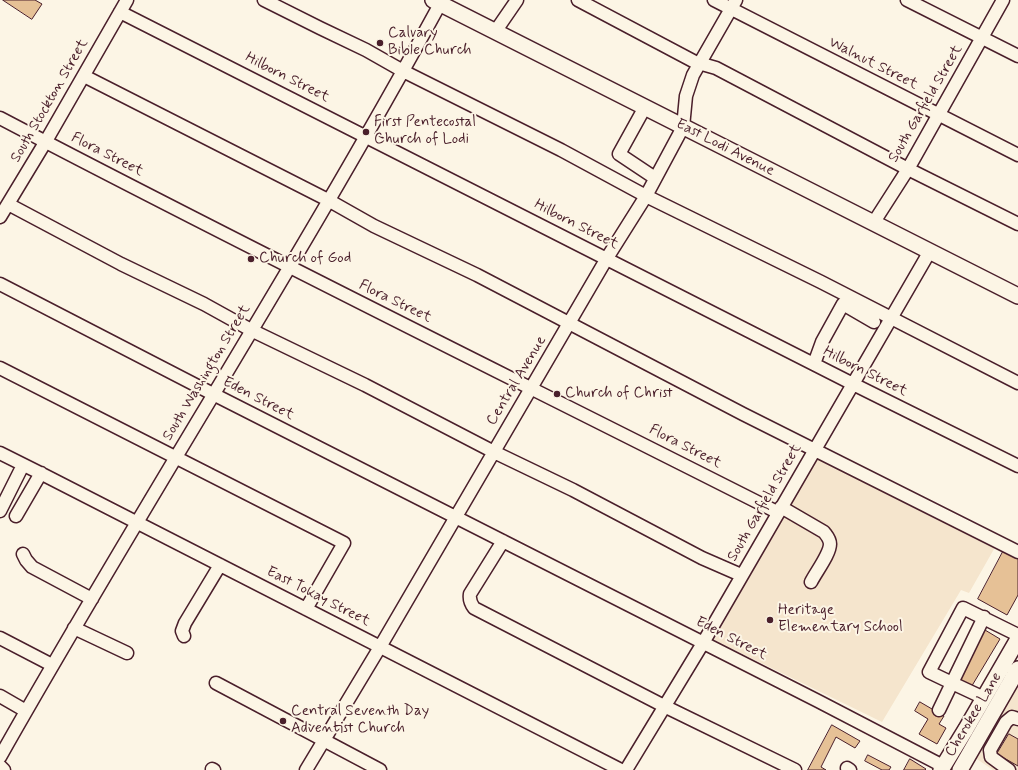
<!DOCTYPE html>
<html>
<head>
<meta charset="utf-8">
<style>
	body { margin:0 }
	canvas { display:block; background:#fcf5e5 }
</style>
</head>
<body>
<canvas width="1018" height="770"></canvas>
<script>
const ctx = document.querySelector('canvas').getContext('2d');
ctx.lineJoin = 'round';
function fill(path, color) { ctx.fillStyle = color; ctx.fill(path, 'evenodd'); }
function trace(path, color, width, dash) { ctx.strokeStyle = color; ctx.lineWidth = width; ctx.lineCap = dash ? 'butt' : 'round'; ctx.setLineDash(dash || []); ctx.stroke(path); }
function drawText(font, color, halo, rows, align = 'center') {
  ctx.font = font + ' Mynerve,sans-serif'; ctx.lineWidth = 4; ctx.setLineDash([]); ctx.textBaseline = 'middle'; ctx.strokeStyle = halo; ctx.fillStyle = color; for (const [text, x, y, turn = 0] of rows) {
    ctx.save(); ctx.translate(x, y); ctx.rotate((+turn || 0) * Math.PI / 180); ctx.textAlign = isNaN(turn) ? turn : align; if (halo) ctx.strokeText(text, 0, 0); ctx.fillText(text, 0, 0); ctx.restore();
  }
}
const built = new Path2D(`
	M 817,453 L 998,542 L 969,593 L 961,590 L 882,722 L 714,640 Z
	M 1018,682 L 1018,770 L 993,770 L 974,757 Z`);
const building = new Path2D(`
	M 3,0 L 35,0 L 42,4 L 32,19 Z
	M 1005,548 L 1018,555 L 1018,595 L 1007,615 L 978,599 Z
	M 985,630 L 1000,639 L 970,689 L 955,680 Z
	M 920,702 L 944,716 L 939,724 L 946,728 L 937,744 L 919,734 L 928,719 L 915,711 Z
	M 832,725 L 860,741 L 855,748 L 836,737 L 821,767 L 826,770 L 808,770 Z
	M 1009,734 L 1018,739 L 1018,766 L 997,754 Z
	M 868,755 L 891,767 L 889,770 L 882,770 L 865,761 Z
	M 910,759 L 926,769 L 925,770 L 904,770 Z`);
const minor = new Path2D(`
	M 264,0 L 320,28 L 366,50 L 403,71 L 561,150 L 646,196 L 821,282 L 1018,383
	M 578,0 L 695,62 L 716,68 L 908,169 L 1018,224
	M 714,0 L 1018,155
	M 907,0 L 1018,56
	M 120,12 L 853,384 L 1018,466
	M 495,32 L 517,0
	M 84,76 L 328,200 L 374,226 L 477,275 L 743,414 L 1018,552
	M 645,107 L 619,154 L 655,178
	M 0,118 C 257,253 518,381 777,512
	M 8,204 L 121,264 L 204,304 L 251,330 L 365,385 L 494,452 L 573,490 L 702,558 L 741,575
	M 0,217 L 46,141 L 127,0
	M 874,222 L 908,169 L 1003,0
	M 0,284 L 213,394 L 818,701 L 943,766
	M 814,364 L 822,342 L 843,304 L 874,322
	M 0,368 L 344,543 L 306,609
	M 0,453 L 44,475 L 621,770
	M 781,507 L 824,532 C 827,536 830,539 830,544 C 830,554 816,572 811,582
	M 0,511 L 23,465
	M 16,516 L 41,473
	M 503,541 L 470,594 C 469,600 471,604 474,608 L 664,706 L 795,770
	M 23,554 L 26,560 L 32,567 L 92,599
	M 984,617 L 952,683 L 929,672 L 963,608 L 1018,635
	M 74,628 L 127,653
	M 184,636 L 182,631 L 185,623 L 220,565
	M 0,638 L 52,665
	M 216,683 L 380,770
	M 0,696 L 26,711
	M 939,710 L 952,683 L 984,698
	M 0,757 C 143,504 301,259 440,4
	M 0,766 L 4,770
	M 847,768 L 850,770
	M 212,769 L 214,770
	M 306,770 L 380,647 L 607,258 L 646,196 L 683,127 L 686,96 L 693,75 L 736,0
	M 626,770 L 703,643 L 930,251
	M 1009,770 L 991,757 L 990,750 L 1006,722 L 1012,717 L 1018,719`);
const major = new Path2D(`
	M 433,0 L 1018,296
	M 941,770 L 966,729 L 1018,639
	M 960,770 L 1018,669`);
const markers = [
	[380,43,4,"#4a1f2b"],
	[366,132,4,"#4a1f2b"],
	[251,259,4,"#4a1f2b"],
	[557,394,4,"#4a1f2b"],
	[770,620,4,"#4a1f2b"],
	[283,721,4,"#4a1f2b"]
];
const poiNames = [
	["Calvary",388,34],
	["Bible Church",388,51],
	["First Pentecostal",374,123],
	["Church of Lodi",374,140],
	["Church of God",259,259],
	["Church of Christ",565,394],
	["Heritage",778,611],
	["Elementary School",778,628],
	["Central Seventh Day",291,712],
	["Adventist Church",291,729]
];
const streetNames = [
	["Walnut Street",873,64,27],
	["Hilborn Street",287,78,27],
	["South Stockton Street",50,101,-60],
	["South Garfield Street",926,104,-60],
	["East Lodi Avenue",725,148,27],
	["Flora Street",107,155,27],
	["Hilborn Street",576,225,27],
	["Flora Street",395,302,26],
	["Hilborn Street",865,372,27],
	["South Washington Street",207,373,-59],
	["Central Avenue",517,381,-59],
	["Eden Street",258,399,27],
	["Flora Street",685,447,27],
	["South Garfield Street",765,503,-60],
	["East Tokay Street",318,597,27],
	["Eden Street",731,639,27],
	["Cherokee Lane",974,715,-59]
];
fill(built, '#f5e5cd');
fill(building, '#e6c196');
trace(building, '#4a1f2b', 1);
trace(minor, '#4a1f2b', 15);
trace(major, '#4a1f2b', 18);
trace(minor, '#fcf5e5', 12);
trace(major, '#fcf5e5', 15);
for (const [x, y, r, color] of markers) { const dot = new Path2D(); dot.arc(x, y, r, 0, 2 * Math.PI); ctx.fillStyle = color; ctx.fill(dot); trace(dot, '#fcf5e5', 1.5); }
drawText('15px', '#4a1f2b', '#fcf5e5', poiNames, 'left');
drawText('15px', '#4a1f2b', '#fcf5e5', streetNames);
</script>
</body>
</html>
